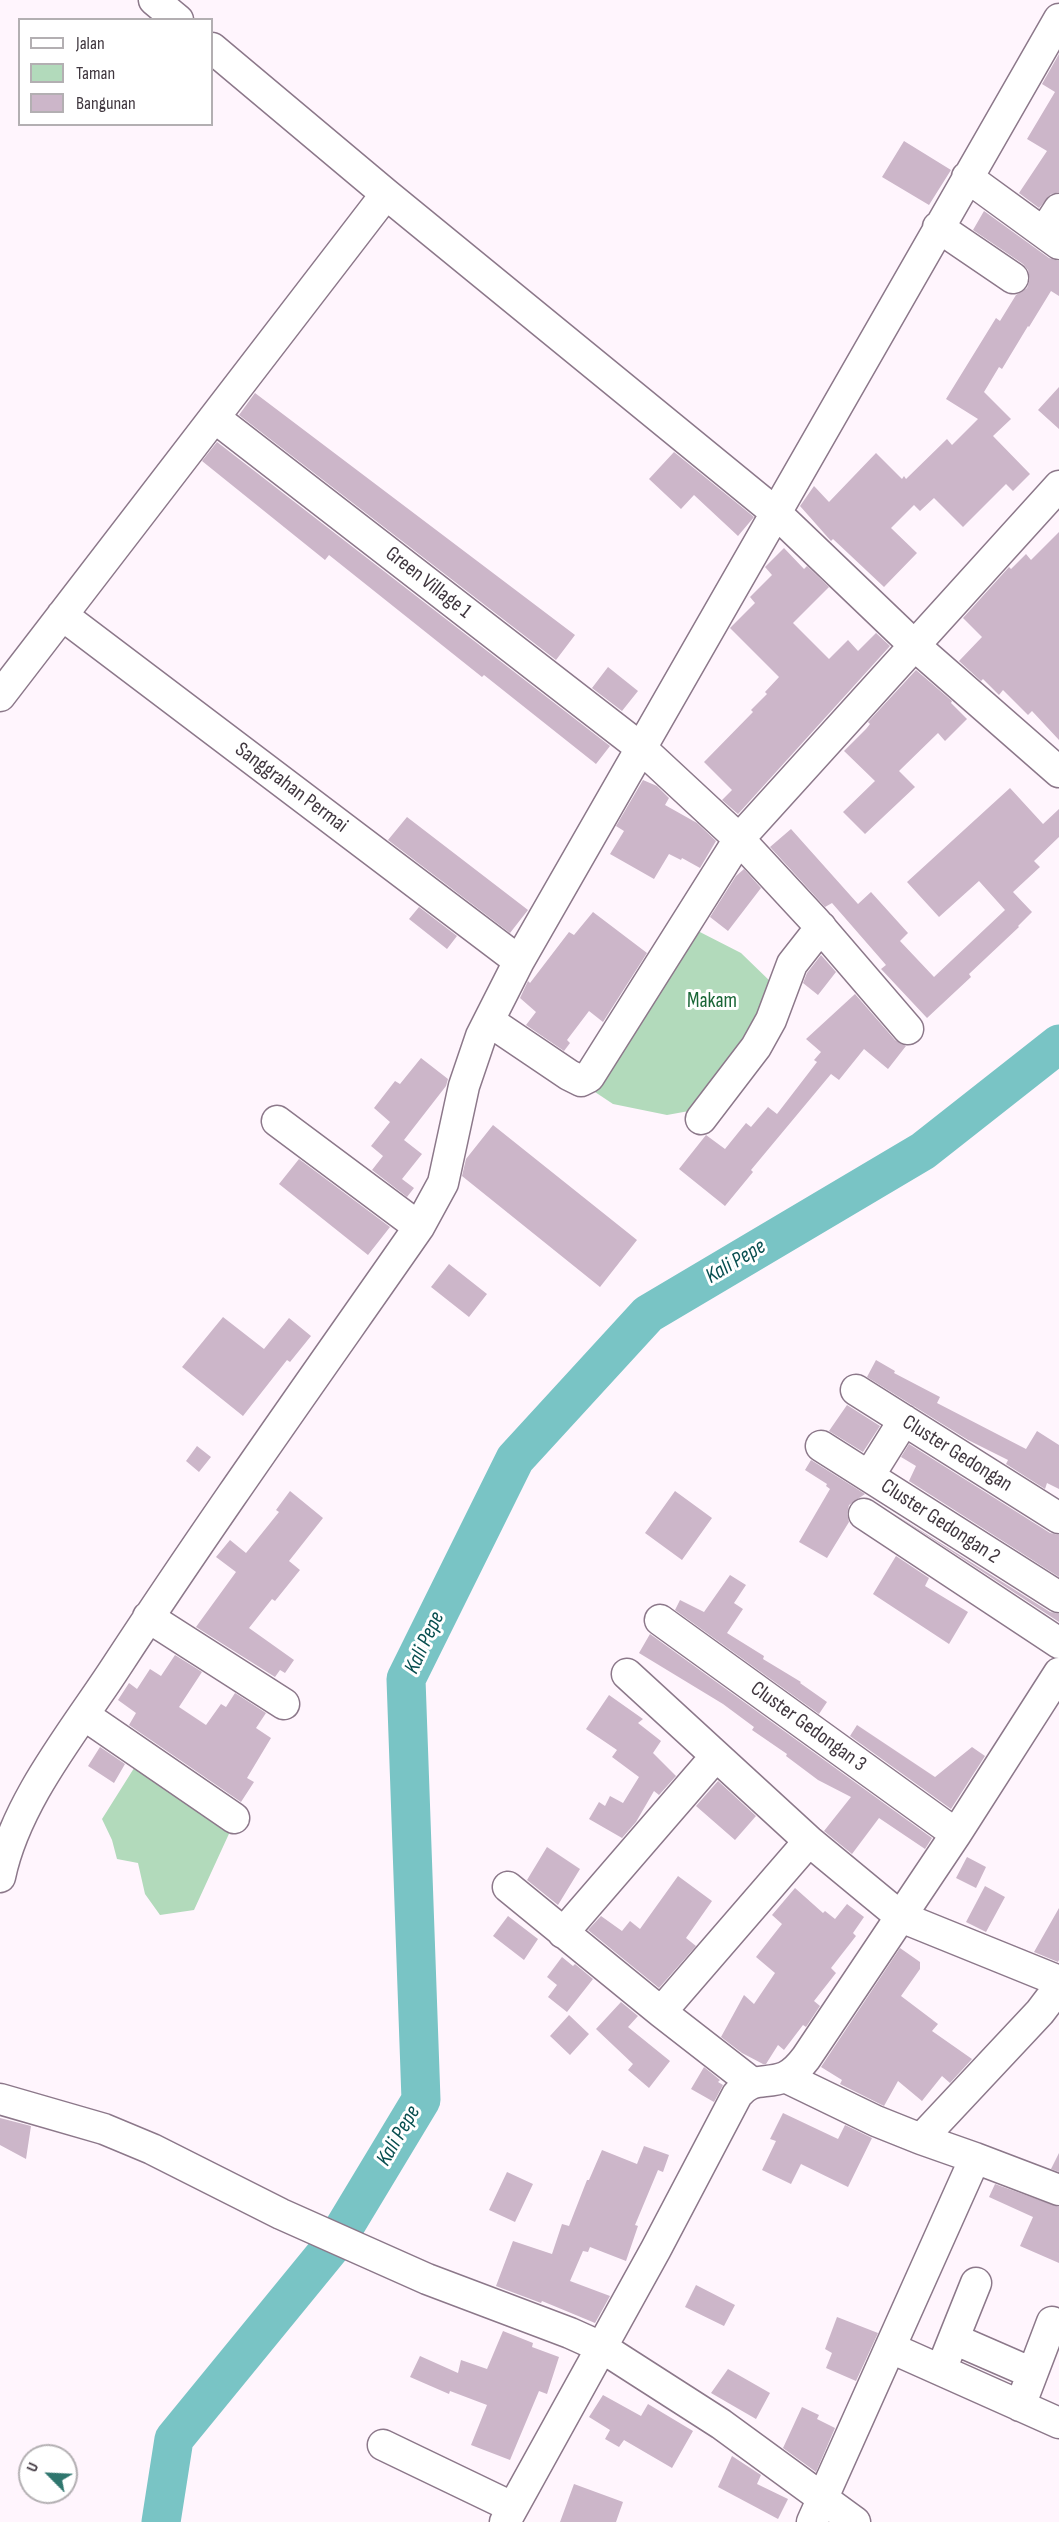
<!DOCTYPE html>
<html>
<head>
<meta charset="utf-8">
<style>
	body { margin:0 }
	#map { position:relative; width:1059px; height:2522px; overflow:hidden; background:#fff5fd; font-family:"Sofia Sans Condensed",sans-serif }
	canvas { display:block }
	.legend { position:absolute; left:18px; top:18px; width:195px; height:108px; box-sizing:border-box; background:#fff; border:2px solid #b3afb2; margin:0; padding:8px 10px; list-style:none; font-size:18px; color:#40373f }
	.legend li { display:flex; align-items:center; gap:12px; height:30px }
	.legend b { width:30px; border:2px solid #b3afb2 }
	.north { position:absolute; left:18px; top:2444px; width:60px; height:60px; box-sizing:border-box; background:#fff; border:2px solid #b3afb2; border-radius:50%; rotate:294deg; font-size:16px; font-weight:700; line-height:24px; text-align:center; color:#40373f }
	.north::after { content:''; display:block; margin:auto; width:21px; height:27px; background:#2f766e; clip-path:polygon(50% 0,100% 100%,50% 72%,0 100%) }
</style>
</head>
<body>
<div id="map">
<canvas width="1059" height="2522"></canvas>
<ul class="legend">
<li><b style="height:8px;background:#fff"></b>Jalan</li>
<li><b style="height:16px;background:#b2dabb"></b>Taman</li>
<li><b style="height:16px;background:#ccb6c9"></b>Bangunan</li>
</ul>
<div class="north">U</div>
</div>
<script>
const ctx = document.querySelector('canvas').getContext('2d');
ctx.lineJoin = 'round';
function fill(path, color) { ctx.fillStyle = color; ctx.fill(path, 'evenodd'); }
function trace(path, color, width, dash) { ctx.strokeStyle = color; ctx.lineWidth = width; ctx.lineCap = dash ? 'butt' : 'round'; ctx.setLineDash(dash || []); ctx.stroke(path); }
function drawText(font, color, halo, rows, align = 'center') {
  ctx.font = font + ' "Sofia Sans Condensed",sans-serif'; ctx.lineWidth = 6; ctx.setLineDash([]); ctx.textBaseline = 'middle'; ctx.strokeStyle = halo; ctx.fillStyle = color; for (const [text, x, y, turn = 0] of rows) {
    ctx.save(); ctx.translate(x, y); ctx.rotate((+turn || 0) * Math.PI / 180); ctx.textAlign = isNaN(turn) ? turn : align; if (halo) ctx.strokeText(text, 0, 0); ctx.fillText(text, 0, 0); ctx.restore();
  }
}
const green = new Path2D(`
	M 694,929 L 741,953 L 774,985 L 768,1014 L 700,1109 L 667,1115 L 613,1104 L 592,1090 Z
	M 136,1765 L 233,1825 L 194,1910 L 160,1915 L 145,1894 L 138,1863 L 117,1859 L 112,1840 L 102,1819 Z`);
const river = new Path2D(`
	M 161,2522 L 174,2439 L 336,2241 L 421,2100 L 406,1679 L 515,1459 L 648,1314 L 923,1151 L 1059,1044`);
const building = new Path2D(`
	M 1059,54 L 1059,192 L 1051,194 L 1039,208 L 1019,193 L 1047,151 L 1027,139 L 1055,92 L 1042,84 Z
	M 904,141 L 951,170 L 929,205 L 882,177 Z
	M 984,211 L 1049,258 L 1059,261 L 1059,296 L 1051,291 L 1029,327 L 1028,326 L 1002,369 L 999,367 L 984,392 L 1011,419 L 993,436 L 1030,474 L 1013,491 L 1006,484 L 963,527 L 934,498 L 920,511 L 914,505 L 891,528 L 917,553 L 884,587 L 833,539 L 831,541 L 800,506 L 814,486 L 829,502 L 876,453 L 902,479 L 904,476 L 906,479 L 947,439 L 952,445 L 978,419 L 946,399 L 996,318 L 1000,321 L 1016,295 L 1027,288 L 1030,279 L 1028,270 L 1023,264 L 973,230 Z
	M 1059,387 L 1059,429 L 1038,410 Z
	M 255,393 L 575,635 L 556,660 L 239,415 Z
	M 217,442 L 610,746 L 596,764 L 484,675 L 482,677 L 329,555 L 325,560 L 202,461 Z
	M 674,452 L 754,517 L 738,536 L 694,495 L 681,509 L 649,479 Z
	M 1059,532 L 1059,740 L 1032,711 L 1028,715 L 1003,690 L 999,695 L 983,679 L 981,681 L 959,661 L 982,637 L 963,618 L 1009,567 L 1011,569 L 1026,554 L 1031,560 Z
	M 784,548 L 804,569 L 807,566 L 829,587 L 793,623 L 829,659 L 848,640 L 858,651 L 876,633 L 890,646 L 738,814 L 722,800 L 732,790 L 704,762 L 753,712 L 751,710 L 767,694 L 765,692 L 779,677 L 730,628 L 755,603 L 750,597 L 772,575 L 765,567 Z
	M 608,667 L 638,691 L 622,711 L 592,688 Z
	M 916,670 L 952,701 L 951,703 L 967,719 L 945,741 L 938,733 L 899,771 L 915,787 L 865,834 L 843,812 L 875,781 L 844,751 L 866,729 L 870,724 L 868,722 Z
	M 643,780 L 657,786 L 669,798 L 665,805 L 697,823 L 716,841 L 700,868 L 682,858 L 681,860 L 669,854 L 654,879 L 610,854 L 624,831 L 616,826 Z
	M 1010,788 L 1043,824 L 1059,809 L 1059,837 L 1034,861 L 1040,867 L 1013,892 L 1032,912 L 1018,926 L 1019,927 L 969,974 L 971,977 L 927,1018 L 881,969 L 886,965 L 832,903 L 825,907 L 770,847 L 791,829 L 858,904 L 871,892 L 908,933 L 900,941 L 934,977 L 1005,910 L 979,881 L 939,917 L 907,882 Z
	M 407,817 L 528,910 L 510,933 L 388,840 Z
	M 744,869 L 761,888 L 728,931 L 710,917 L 736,876 Z
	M 419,907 L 457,936 L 447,949 L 409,919 Z
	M 593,912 L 647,953 L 603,1022 L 589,1011 L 567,1040 L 570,1043 L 564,1051 L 526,1025 L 536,1012 L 520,998 L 528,981 L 530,983 L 569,932 L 574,935 Z
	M 821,955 L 836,972 L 818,995 L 803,983 L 807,973 Z
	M 855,994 L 895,1040 L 906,1046 L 888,1069 L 864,1049 L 839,1080 L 831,1074 L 751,1170 L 753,1172 L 725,1206 L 679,1169 L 706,1135 L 725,1149 L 746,1123 L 751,1127 L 768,1107 L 777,1114 L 817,1062 L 814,1060 L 821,1052 L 806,1039 Z
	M 421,1058 L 448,1079 L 446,1086 L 404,1140 L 422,1154 L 402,1179 L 414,1188 L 407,1197 L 372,1170 L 383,1156 L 371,1146 L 390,1122 L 374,1108 L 395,1081 L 400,1084 Z
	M 493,1125 L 637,1240 L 600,1287 L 462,1176 L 466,1159 Z
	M 299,1159 L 390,1227 L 368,1255 L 279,1184 Z
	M 449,1264 L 487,1294 L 469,1317 L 431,1287 Z
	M 223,1317 L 264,1349 L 289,1318 L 311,1336 L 290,1362 L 287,1360 L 243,1416 L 182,1367 Z
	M 876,1360 L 895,1371 L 894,1373 L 940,1397 L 937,1403 L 1026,1449 L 1037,1431 L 1059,1445 L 1059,1489 L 1047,1483 L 1045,1489 L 1006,1464 L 1008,1460 L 968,1440 L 867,1377 Z
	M 847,1405 L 880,1426 L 863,1452 L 829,1431 Z
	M 909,1444 L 1050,1533 L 1059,1535 L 1059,1577 L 909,1481 L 916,1466 L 901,1457 Z
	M 197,1446 L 211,1457 L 199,1472 L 186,1461 Z
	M 811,1460 L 865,1494 L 849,1505 L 847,1514 L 849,1522 L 827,1558 L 799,1542 L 830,1489 L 826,1486 L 827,1484 L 805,1470 Z
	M 290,1491 L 323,1518 L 289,1561 L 300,1570 L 275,1601 L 272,1599 L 249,1628 L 294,1660 L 285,1673 L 280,1670 L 275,1677 L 196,1627 L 236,1572 L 216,1557 L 230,1540 L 246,1553 L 279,1512 L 276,1510 Z
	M 675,1491 L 712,1518 L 682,1560 L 645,1533 Z
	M 893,1513 L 1050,1612 L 1059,1614 L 1059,1622 Z
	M 896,1556 L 929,1578 L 925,1586 L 968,1612 L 949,1644 L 873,1594 Z
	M 730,1575 L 746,1585 L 734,1603 L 743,1609 L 727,1633 L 764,1656 L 763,1659 L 801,1682 L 800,1683 L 827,1702 L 819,1714 L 675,1610 L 680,1600 L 704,1612 Z
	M 650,1634 L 932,1838 L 925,1849 L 879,1818 L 852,1854 L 824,1831 L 851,1797 L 818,1780 L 786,1756 L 787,1754 L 752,1730 L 754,1727 L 723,1704 L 639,1653 Z
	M 175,1655 L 202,1672 L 179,1707 L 206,1725 L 221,1704 L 226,1707 L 235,1693 L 266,1713 L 256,1728 L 271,1738 L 247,1778 L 254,1782 L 241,1802 L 129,1725 L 136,1713 L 118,1700 L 129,1683 L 137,1689 L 150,1669 L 161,1676 Z
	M 609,1695 L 643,1719 L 638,1723 L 661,1741 L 653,1753 L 676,1776 L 659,1795 L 654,1791 L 636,1822 L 622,1838 L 589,1819 L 599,1802 L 605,1806 L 610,1796 L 623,1803 L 639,1777 L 612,1757 L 617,1750 L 586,1729 Z
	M 857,1725 L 935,1777 L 972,1747 L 985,1756 L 951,1809 L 850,1736 Z
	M 100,1747 L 125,1764 L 114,1783 L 88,1766 Z
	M 718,1781 L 756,1816 L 735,1840 L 696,1806 Z
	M 547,1847 L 580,1869 L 558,1905 L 527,1880 Z
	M 967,1857 L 986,1867 L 976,1888 L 956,1878 Z
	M 678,1876 L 712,1901 L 686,1938 L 696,1946 L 659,1988 L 588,1930 L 601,1916 L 622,1931 L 630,1921 L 640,1929 Z
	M 985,1886 L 1005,1897 L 986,1932 L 966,1922 Z
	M 795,1888 L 823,1913 L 825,1911 L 835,1919 L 847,1904 L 864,1917 L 853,1933 L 856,1936 L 831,1968 L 836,1973 L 814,2001 L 820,2006 L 806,2027 L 803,2025 L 784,2050 L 778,2045 L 766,2064 L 763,2064 L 742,2053 L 721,2037 L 744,1995 L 754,2004 L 775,1973 L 756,1957 L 782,1924 L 772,1915 Z
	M 1059,1908 L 1059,1960 L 1058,1962 L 1034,1952 Z
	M 508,1916 L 538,1939 L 524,1960 L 493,1936 Z
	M 900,1948 L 920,1962 L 920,1969 L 901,1996 L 938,2024 L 932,2031 L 972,2059 L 950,2083 L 942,2076 L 922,2101 L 898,2081 L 884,2106 L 840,2084 L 842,2080 L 821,2067 Z
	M 562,1957 L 573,1966 L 575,1964 L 593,1979 L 567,2012 L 548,1997 L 557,1985 L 547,1977 Z
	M 621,2002 L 638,2016 L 628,2027 L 670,2061 L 649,2088 L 628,2070 L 633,2064 L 596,2029 Z
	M 569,2015 L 589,2034 L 570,2055 L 550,2036 Z
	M 704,2067 L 720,2080 L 718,2082 L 723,2085 L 714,2102 L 691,2089 Z
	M 783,2113 L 838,2139 L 845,2125 L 872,2138 L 848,2187 L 801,2164 L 791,2184 L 762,2170 L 776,2141 L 770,2139 Z
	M 0,2118 L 31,2126 L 26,2159 L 0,2145 Z
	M 644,2146 L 669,2155 L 663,2172 L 658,2170 L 635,2225 L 638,2226 L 626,2261 L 590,2247 L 588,2252 L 583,2251 L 570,2281 L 610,2296 L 595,2323 L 542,2301 L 541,2303 L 496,2286 L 513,2241 L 552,2254 L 562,2224 L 569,2226 L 587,2180 L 589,2180 L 602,2150 L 637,2164 Z
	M 1059,2153 L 1059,2172 L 1051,2169 Z
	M 507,2172 L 533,2184 L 515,2222 L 489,2210 Z
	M 995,2184 L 1059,2207 L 1059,2263 L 1020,2246 L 1033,2217 L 989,2197 Z
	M 696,2285 L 735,2305 L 724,2326 L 685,2307 Z
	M 837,2317 L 878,2333 L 856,2381 L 826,2368 L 832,2353 L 825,2349 Z
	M 503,2331 L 533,2343 L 532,2347 L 559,2357 L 547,2394 L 539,2391 L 510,2460 L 471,2445 L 487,2405 L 450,2391 L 449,2394 L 410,2377 L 420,2356 L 458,2373 L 461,2360 L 487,2369 Z
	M 728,2369 L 770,2393 L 756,2419 L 711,2393 Z
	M 603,2395 L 641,2416 L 648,2404 L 693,2431 L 672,2468 L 624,2440 L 619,2447 L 605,2439 L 610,2430 L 589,2417 Z
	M 802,2407 L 819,2415 L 817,2419 L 835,2428 L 816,2472 L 783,2448 Z
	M 732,2456 L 761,2475 L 757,2484 L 788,2499 L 778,2519 L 718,2487 Z
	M 574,2484 L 623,2502 L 616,2522 L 560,2522 Z`);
const minor = new Path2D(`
	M 154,0 L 178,20
	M 212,48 L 386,194 L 775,512 L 914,645 L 1059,772
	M 967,177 L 1059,244
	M 938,227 L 1013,278
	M 1044,232 L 1059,209
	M 215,418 L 641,748 L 739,839 L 816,922 L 908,1029
	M 62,615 L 519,961
	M 0,696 L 386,194
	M 489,1021 L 569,1075 L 581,1081 L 589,1077 L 739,839 L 1059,486
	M 701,1119 L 756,1047 L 771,1020 L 792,964 L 821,927
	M 277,1121 L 419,1227
	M 856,1390 L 1059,1518
	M 821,1446 L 1059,1597
	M 869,1476 L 904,1420
	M 864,1514 L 1059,1643
	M 148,1617 L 284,1704
	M 660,1620 L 956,1834
	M 627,1674 L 809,1841 L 901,1917 L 1059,1981
	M 84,1715 L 234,1818
	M 0,1877 C 16,1800 76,1729 118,1664 C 215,1516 318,1372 419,1227 L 443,1183 L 464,1086 L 481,1036 L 519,961 L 1059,19
	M 508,1887 L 661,2012 L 751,2082
	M 563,1933 L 716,1756
	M 661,2012 L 809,1841
	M 785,2077 L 876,2121 L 921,2139 L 1040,2012 L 1059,1987
	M 0,2099 L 104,2129 L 152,2149 L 281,2214 L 427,2279 L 570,2333 L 601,2347 L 721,2424 L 855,2522
	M 921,2139 L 975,2158
	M 954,2339 L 1032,2373
	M 891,2348 L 1059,2423
	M 941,2370 L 976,2283
	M 1020,2406 L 1052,2322
	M 383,2445 L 512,2507
	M 505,2522 L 656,2249 L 737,2095 C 752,2076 765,2085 785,2077 C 794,2073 800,2066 806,2058 L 956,1834 L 1059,1673
	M 812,2522 L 975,2158 L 1059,2190`);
const streetNames = [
	["Green Village 1",428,583,38],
	["Sanggrahan Permai",291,788,37],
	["Cluster Gedongan",957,1454,32],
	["Cluster Gedongan 2",940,1522,33],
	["Cluster Gedongan 3",808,1727,36]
];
const parkNames = [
	["Makam",712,1002]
];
const waterNames = [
	["Kali Pepe",736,1262,-31],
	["Kali Pepe",425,1643,-65],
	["Kali Pepe",399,2136,-60]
];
fill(green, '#b2dabb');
trace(river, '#79c4c5', 39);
fill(building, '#ccb6c9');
trace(minor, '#8c788a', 33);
trace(minor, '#fff', 30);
drawText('21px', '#40373f', '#fff', streetNames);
drawText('21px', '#1a6637', '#fff', parkNames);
drawText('italic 22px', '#074e4f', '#fff', waterNames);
</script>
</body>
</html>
